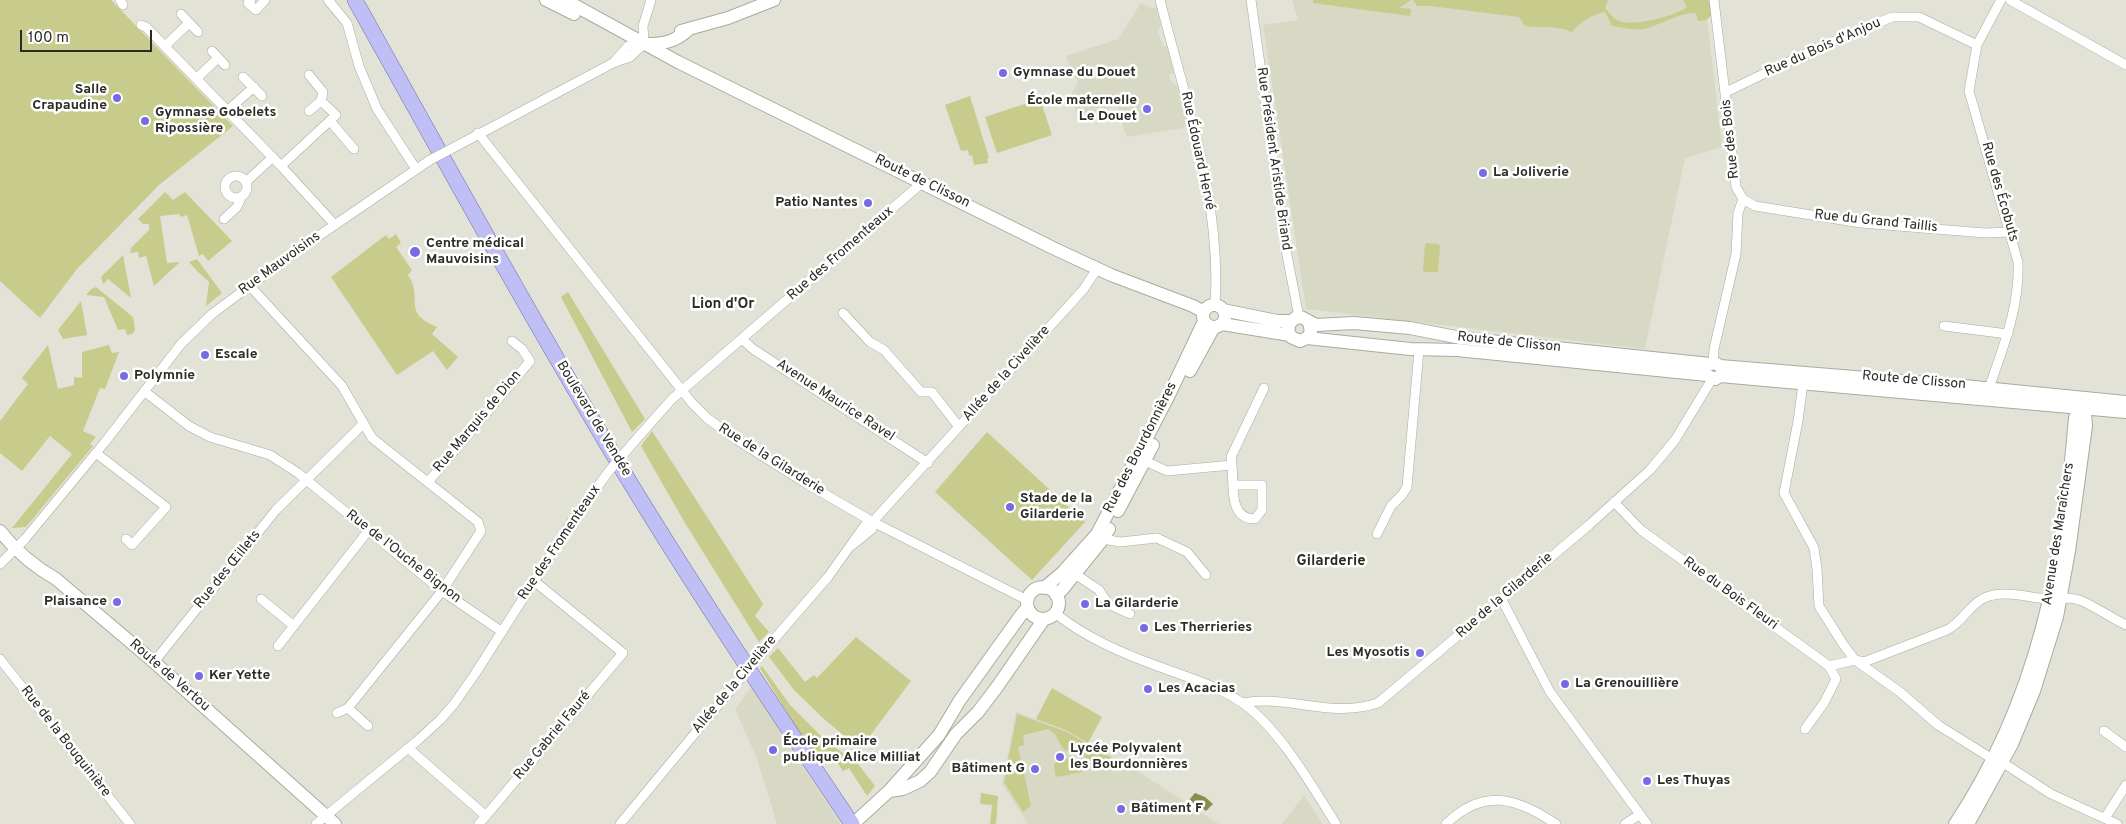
<!DOCTYPE html>
<html>
<head>
<meta charset="utf-8">
<style>
	body { margin:0 }
	#map { position:relative; width:2126px; height:824px; overflow:hidden; background:#e2e3d6; font-family:Overpass,sans-serif }
	canvas { display:block }
	.scale { position:absolute; left:20px; top:30px; width:132px; height:22px; box-sizing:border-box; border:2px solid #2c2c27; border-top:0; padding-left:6px; font-size:15px; line-height:18px; white-space:nowrap; color:#2c2c27; -webkit-text-stroke:4px #fff; paint-order:stroke }
</style>
</head>
<body>
<div id="map">
<canvas width="2126" height="824"></canvas>
<div class="scale">100 m</div>
</div>
<script>
const ctx = document.querySelector('canvas').getContext('2d');
ctx.lineJoin = 'round';
function fill(path, color) { ctx.fillStyle = color; ctx.fill(path, 'evenodd'); }
function trace(path, color, width, dash) { ctx.strokeStyle = color; ctx.lineWidth = width; ctx.lineCap = dash ? 'butt' : 'round'; ctx.setLineDash(dash || []); ctx.stroke(path); }
function drawText(font, color, halo, rows, align = 'center') {
  ctx.font = font + ' Overpass,sans-serif'; ctx.lineWidth = 5; ctx.setLineDash([]); ctx.textBaseline = 'middle'; ctx.strokeStyle = halo; ctx.fillStyle = color; for (const [text, x, y, turn = 0] of rows) {
    ctx.save(); ctx.translate(x, y); ctx.rotate((+turn || 0) * Math.PI / 180); ctx.textAlign = isNaN(turn) ? turn : align; if (halo) ctx.strokeText(text, 0, 0); ctx.fillText(text, 0, 0); ctx.restore();
  }
}
const built = new Path2D(`
	M 1292,0 L 1705,0 L 1722,147 L 1685,158 L 1645,349 L 1306,309 L 1263,25 L 1298,20 Z
	M 1141,3 L 1152,8 L 1156,7 L 1161,26 L 1158,32 L 1163,47 L 1167,46 L 1174,73 L 1169,75 L 1171,82 L 1178,86 L 1189,123 L 1183,128 L 1127,137 L 1116,106 L 1078,118 L 1071,95 L 1078,82 L 1070,70 L 1066,56 L 1118,39 Z
	M 751,687 L 840,823 L 838,824 L 777,824 L 757,759 L 735,709 Z
	M 1016,712 L 1068,731 L 1136,770 L 1219,824 L 1028,824 L 1002,784 Z
	M 1304,795 L 1323,824 L 1282,824 Z`);
const green = new Path2D(`
	M 0,0 L 111,0 L 233,126 L 159,185 L 77,269 L 40,318 L 0,281 Z
	M 1313,0 L 1411,0 L 1399,8 L 1411,9 L 1410,16 L 1313,3 Z
	M 1413,0 L 1608,0 L 1605,8 C 1609,12 1613,19 1619,21 C 1634,27 1675,16 1687,7 L 1683,0 L 1708,0 L 1712,4 L 1712,15 L 1706,20 L 1698,21 L 1696,13 C 1680,12 1660,25 1644,29 C 1634,31 1622,27 1612,26 L 1605,12 C 1593,14 1580,22 1572,32 C 1555,25 1543,28 1525,26 L 1519,17 L 1431,6 L 1417,6 Z
	M 970,96 L 989,158 L 987,159 L 988,163 L 974,165 L 972,155 L 969,156 L 968,150 L 961,151 L 945,105 Z
	M 1040,99 L 1052,135 L 997,153 L 985,117 Z
	M 165,192 L 173,200 L 185,192 L 232,241 L 208,261 L 203,254 L 199,256 L 187,215 L 181,217 L 179,214 L 160,216 L 167,263 L 180,262 L 154,286 L 146,256 L 139,258 L 138,252 L 130,253 L 131,248 L 149,230 L 149,224 L 143,224 L 138,219 Z
	M 396,234 L 401,243 L 396,247 L 412,270 L 408,275 C 424,299 401,312 437,327 L 432,334 L 458,357 L 447,370 L 433,351 L 397,375 L 331,277 L 386,235 L 389,239 Z
	M 1427,243 L 1438,244 L 1440,246 L 1438,272 L 1425,272 L 1423,270 L 1425,244 Z
	M 123,255 L 131,298 L 108,279 L 103,284 L 101,277 Z
	M 197,259 L 222,293 L 206,306 L 209,282 L 197,271 L 189,262 Z
	M 96,287 L 133,317 L 135,330 L 132,334 L 127,335 L 125,329 L 118,330 L 104,297 L 86,295 L 91,289 Z
	M 568,292 L 645,419 L 632,432 L 561,297 Z
	M 81,301 L 87,335 L 63,339 L 58,330 Z
	M 48,345 L 58,389 L 74,385 L 74,377 L 82,378 L 82,352 L 109,345 L 112,353 L 119,352 L 105,389 L 100,388 L 83,431 L 96,437 L 90,444 L 93,446 L 26,527 L 12,528 L 72,454 L 50,436 L 22,471 L 0,453 L 0,421 L 28,384 L 22,378 Z
	M 652,431 L 763,604 L 755,616 L 769,632 L 759,642 L 685,523 L 641,446 Z
	M 987,432 L 1085,522 L 1032,580 L 935,492 Z
	M 856,637 L 911,681 L 860,749 L 824,719 L 794,690 L 769,657 L 778,648 L 805,682 L 814,675 L 817,678 Z
	M 762,666 L 790,705 L 826,741 L 858,764 L 875,786 L 867,796 L 849,768 L 843,771 L 832,755 L 818,763 L 760,668 Z
	M 1052,688 L 1102,717 L 1088,743 L 1068,731 L 1036,719 Z
	M 1017,714 L 1067,732 L 1125,766 L 1108,766 L 1063,749 L 1055,734 L 1048,729 L 1023,735 L 1024,745 L 1018,747 L 1031,806 L 1023,812 L 1004,782 Z
	M 1062,757 L 1074,761 L 1081,768 L 1081,772 L 1058,777 L 1055,775 L 1054,764 Z
	M 981,793 L 998,796 L 996,824 L 990,824 L 992,805 L 980,804 Z`);
const water = new Path2D(`
	M 1195,793 L 1205,797 L 1213,804 L 1206,811 L 1189,800 Z`);
const street = new Path2D(`
	M 120,0 L 123,5
	M 251,0 L 248,3 L 256,10 L 265,0
	M 328,0 L 347,23 L 359,66 L 377,109 L 416,169
	M 1160,0 C 1185,100 1222,200 1215,305
	M 1251,0 L 1286,250 L 1299,317
	M 1714,0 L 1736,187 L 1743,199 L 1755,206 L 1861,223 L 1985,233 L 2011,232
	M 2010,0 L 2126,65
	M 181,14 L 198,32
	M 141,25 L 146,27 L 281,166 L 335,225
	M 644,44 L 643,26 L 651,0
	M 165,46 L 189,23
	M 212,51 L 225,65
	M 613,63 L 628,46 L 644,44
	M 309,75 L 323,92 L 321,101 L 309,111
	M 243,77 L 262,96
	M 197,78 L 218,58
	M 1726,92 L 1815,49 L 1892,17 L 1919,17 L 1977,45
	M 227,111 L 254,87
	M 330,121 L 354,149
	M 478,133 L 692,403 L 707,418 L 737,440 L 804,482 L 873,522 L 1027,600
	M 449,150 L 613,63 L 630,57 L 644,44
	M 281,166 L 336,115 L 321,101
	M225 187a11 11 0 1 1 22 0a11 11 0 1 1-22 0Z
	M 247,181 L 273,157
	M 224,219 L 237,207 L 241,198
	M 249,285 L 342,386 L 372,438 L 478,522 L 481,531 L 442,591 L 348,708 L 337,713
	M 843,313 L 870,342 L 884,350 L 921,392 L 932,392 L 959,427
	M 1944,326 L 2008,334
	M 742,339 L 753,349 L 928,463
	M 1713,363 L 1714,349 L 1736,254 L 1738,213 L 1743,199
	M 1803,384 L 1798,421 L 1784,493 L 1814,548 L 1817,569 L 1819,606 L 1843,644 L 1855,660 L 1900,692 L 1938,725 L 1994,760 L 2005,764 L 2051,794 L 2117,824
	M 1989,388 C 2003,348 2020,306 2018,262 L 1969,91 L 1977,45 L 2001,0
	M 144,391 L 189,426 L 210,437 L 270,455 L 298,473 L 442,591 L 501,631
	M 640,435 L 672,399 L 923,182
	M 96,453 L 166,507 L 132,545 L 126,539
	M 1145,461 L 1167,471 L 1232,465 C 1234,484 1228,519 1255,519 L 1262,510 L 1262,485 L 1234,485
	M 1232,465 L 1231,457 L 1264,388
	M 428,482 L 530,361 L 522,349 L 512,341
	M 1614,502 L 1641,530 L 1829,666 L 1855,660 L 1864,662 L 1947,630 C 1963,622 1969,605 1984,598 C 2004,589 2029,598 2049,599 C 2062,599 2069,596 2082,601 C 2097,608 2112,618 2126,625
	M 1377,534 L 1391,506 L 1402,495 L 1407,487 L 1419,350
	M 1103,539 L 1120,542 L 1157,538 L 1187,552 L 1206,575
	M 851,546 L 872,529 L 873,522 L 877,517 L 1083,290 L 1097,269
	M 0,564 L 25,539 L 105,442 L 181,344 L 212,314 L 298,250 L 430,160
	M 1075,574 L 1099,590 L 1108,604 L 1130,614
	M 1501,598 L 1550,692 L 1647,824
	M 261,599 L 294,626
	M 1055,613 C 1086,638 1124,654 1160,667 C 1189,678 1219,686 1244,704 C 1280,730 1312,786 1336,824
	M 776,637 L 828,577 L 865,525 L 873,522
	M 278,646 L 368,531
	M 0,659 L 130,824
	M 154,662 L 276,510 L 363,424
	M 1243,703 C 1288,694 1329,719 1378,703 L 1589,525 L 1650,470 L 1675,440 L 1712,379
	M 348,708 L 368,726
	M 1805,729 L 1824,703 L 1836,679 L 1829,666
	M 2104,731 L 2126,747
	M 408,748 L 486,816
	M 2105,818 L 2126,785
	M 316,824 L 417,741 L 440,720 L 454,704 L 475,674 L 571,523 L 609,471
	M 479,824 L 623,653 L 534,581
	M 620,824 L 739,680
	M 1446,824 C 1484,787 1517,798 1556,824
	M 1625,824 L 1639,815`);
const secondary = new Path2D(`
	M 546,0 L 574,14
	M 565,0 L 678,62 L 1053,248 L 1111,275 L 1193,306 L 1204,312
	M 681,31 L 728,18 L 774,0
	M 646,44 C 664,44 675,42 689,29
	M1203 316a11 11 0 1 1 22 0a11 11 0 1 1-22 0Z
	M 1223,310 L 1277,321 L 1291,321
	M 1309,322 L 1311,332 L 1307,338 L 1300,341 L 1291,337 L 1288,330 L 1290,323 L 1295,318 L 1301,317 L 1316,325 L 1354,323 L 1410,328 L 1461,338 L 1710,364 L 1715,363 L 1720,366 L 1964,386 L 2126,402
	M 1222,324 L 1290,335
	M 1307,338 L 1410,349 L 1457,350 L 1707,375 L 1715,379 L 1720,376 L 2126,412
	M 1190,371 L 1214,327
	M 1118,511 L 1153,445
	M 0,531 C 15,550 35,567 56,579 L 154,662 L 335,824
	M1027 603a16 16 0 1 1 32 0a16 16 0 1 1-32 0Z
	M 1044,588 L 1062,573 L 1097,534 L 1169,395 L 1204,321
	M 1056,595 L 1062,590 L 1103,539 L 1109,529
	M 889,791 L 903,789 L 920,781 L 930,772 L 956,734 L 978,712 L 997,687 L 1044,619
	M 853,824 L 889,791 L 939,735 L 960,700 L 1021,615 L 1027,608
	M 1955,824 C 2038,699 2063,565 2075,418 L 2080,409 L 2084,405
	M 1968,824 L 2012,744 L 2034,691 L 2057,617 L 2069,551 L 2086,426 L 2085,413 L 2080,403`);
const primary = new Path2D(`
	M 355,0 C 443,158 530,316 623,471 C 696,591 774,708 852,824`);
const streetBridge = new Path2D(`
	M 430,160 L 449,150
	M 609,471 L 640,435
	M 739,680 L 776,637`);
const markers = [
	[1003,73,5,"#766ae5"],
	[117,98,5,"#766ae5"],
	[1147,109,5,"#766ae5"],
	[145,121,5,"#766ae5"],
	[1483,173,5,"#766ae5"],
	[868,203,5,"#766ae5"],
	[415,252,6,"#766ae5"],
	[205,355,5,"#766ae5"],
	[124,376,5,"#766ae5"],
	[1010,507,5,"#766ae5"],
	[117,602,5,"#766ae5"],
	[1085,604,5,"#766ae5"],
	[1144,628,5,"#766ae5"],
	[1420,653,5,"#766ae5"],
	[199,676,5,"#766ae5"],
	[1565,684,5,"#766ae5"],
	[1148,689,5,"#766ae5"],
	[773,750,5,"#766ae5"],
	[1060,757,5,"#766ae5"],
	[1035,769,5,"#766ae5"],
	[1647,781,5,"#766ae5"],
	[1121,809,5,"#766ae5"]
];
const streetNames = [
	["Rue du Bois d'Anjou",1823,48,-24],
	["Rue des Bois",1731,139,-96],
	["Rue Édouard Hervé",1197,151,78],
	["Rue Président Aristide Briand",1273,159,82],
	["Route de Clisson",922,182,26],
	["Rue des Écobuts",1999,192,74],
	["Rue du Grand Taillis",1876,222,6],
	["Rue des Fromenteaux",841,254,-41],
	["Rue Mauvoisins",280,264,-36],
	["Route de Clisson",1509,343,6],
	["Allée de la Civelière",1007,374,-48],
	["Route de Clisson",1914,381,5],
	["Avenue Maurice Ravel",835,401,33],
	["Boulevard de Vendée",593,419,59],
	["Rue Marquis de Dion",478,422,-50],
	["Rue des Bourdonnières",1141,448,-63],
	["Rue de la Gilarderie",771,460,32],
	["Avenue des Maraîchers",2059,534,-81],
	["Rue des Fromenteaux",560,543,-56],
	["Rue de l'Ouche Bignon",403,557,38],
	["Rue des Œillets",228,570,-51],
	["Rue du Bois Fleuri",1730,594,36],
	["Rue de la Gilarderie",1505,596,-41],
	["Route de Vertou",169,676,41],
	["Allée de la Civelière",735,685,-50],
	["Rue Gabriel Fauré",553,736,-50],
	["Rue de la Bouquinière",65,742,52]
];
const poiNames = [
	["Gymnase du Douet",1013,73],
	["Salle",107,90,"right"],
	["Crapaudine",107,106,"right"],
	["École maternelle",1137,101,"right"],
	["Le Douet",1137,117,"right"],
	["Gymnase Gobelets",155,113],
	["Ripossière",155,129],
	["La Joliverie",1493,173],
	["Patio Nantes",858,203,"right"],
	["Centre médical",426,244],
	["Mauvoisins",426,260],
	["Escale",215,355],
	["Polymnie",134,376],
	["Stade de la",1020,499],
	["Gilarderie",1020,515],
	["Plaisance",107,602,"right"],
	["La Gilarderie",1095,604],
	["Les Therrieries",1154,628],
	["Les Myosotis",1410,653,"right"],
	["Ker Yette",209,676],
	["La Grenouillière",1575,684],
	["Les Acacias",1158,689],
	["École primaire",783,742],
	["publique Alice Milliat",783,758],
	["Lycée Polyvalent",1070,749],
	["les Bourdonnières",1070,765],
	["Bâtiment G",1025,769,"right"],
	["Les Thuyas",1657,781],
	["Bâtiment F",1131,809]
];
const neighbourhoodNames = [
	["Lion d'Or",723,305],
	["Gilarderie",1331,562]
];
fill(built, '#d8d9c5');
fill(green, '#c7cb8b');
fill(water, '#898d4d');
trace(street, '#a9ab9e', 10);
trace(secondary, '#a9ab9e', 14);
trace(primary, '#706ea9', 16);
trace(street, '#fff', 9);
trace(secondary, '#fff', 12);
trace(primary, '#bfbef5', 15);
trace(streetBridge, '#a9ab9e', 10, []);
trace(streetBridge, '#fff', 9);
for (const [x, y, r, color] of markers) { const dot = new Path2D(); dot.arc(x, y, r, 0, 2 * Math.PI); ctx.fillStyle = color; ctx.fill(dot); trace(dot, '#fff', 2); }
drawText('14px', '#2c2c27', '#fff', streetNames);
drawText('bold 14px', '#2c2c27', '#fff', poiNames, 'left');
drawText('bold 15px', '#2c2c27', '#fff', neighbourhoodNames);
</script>
</body>
</html>
